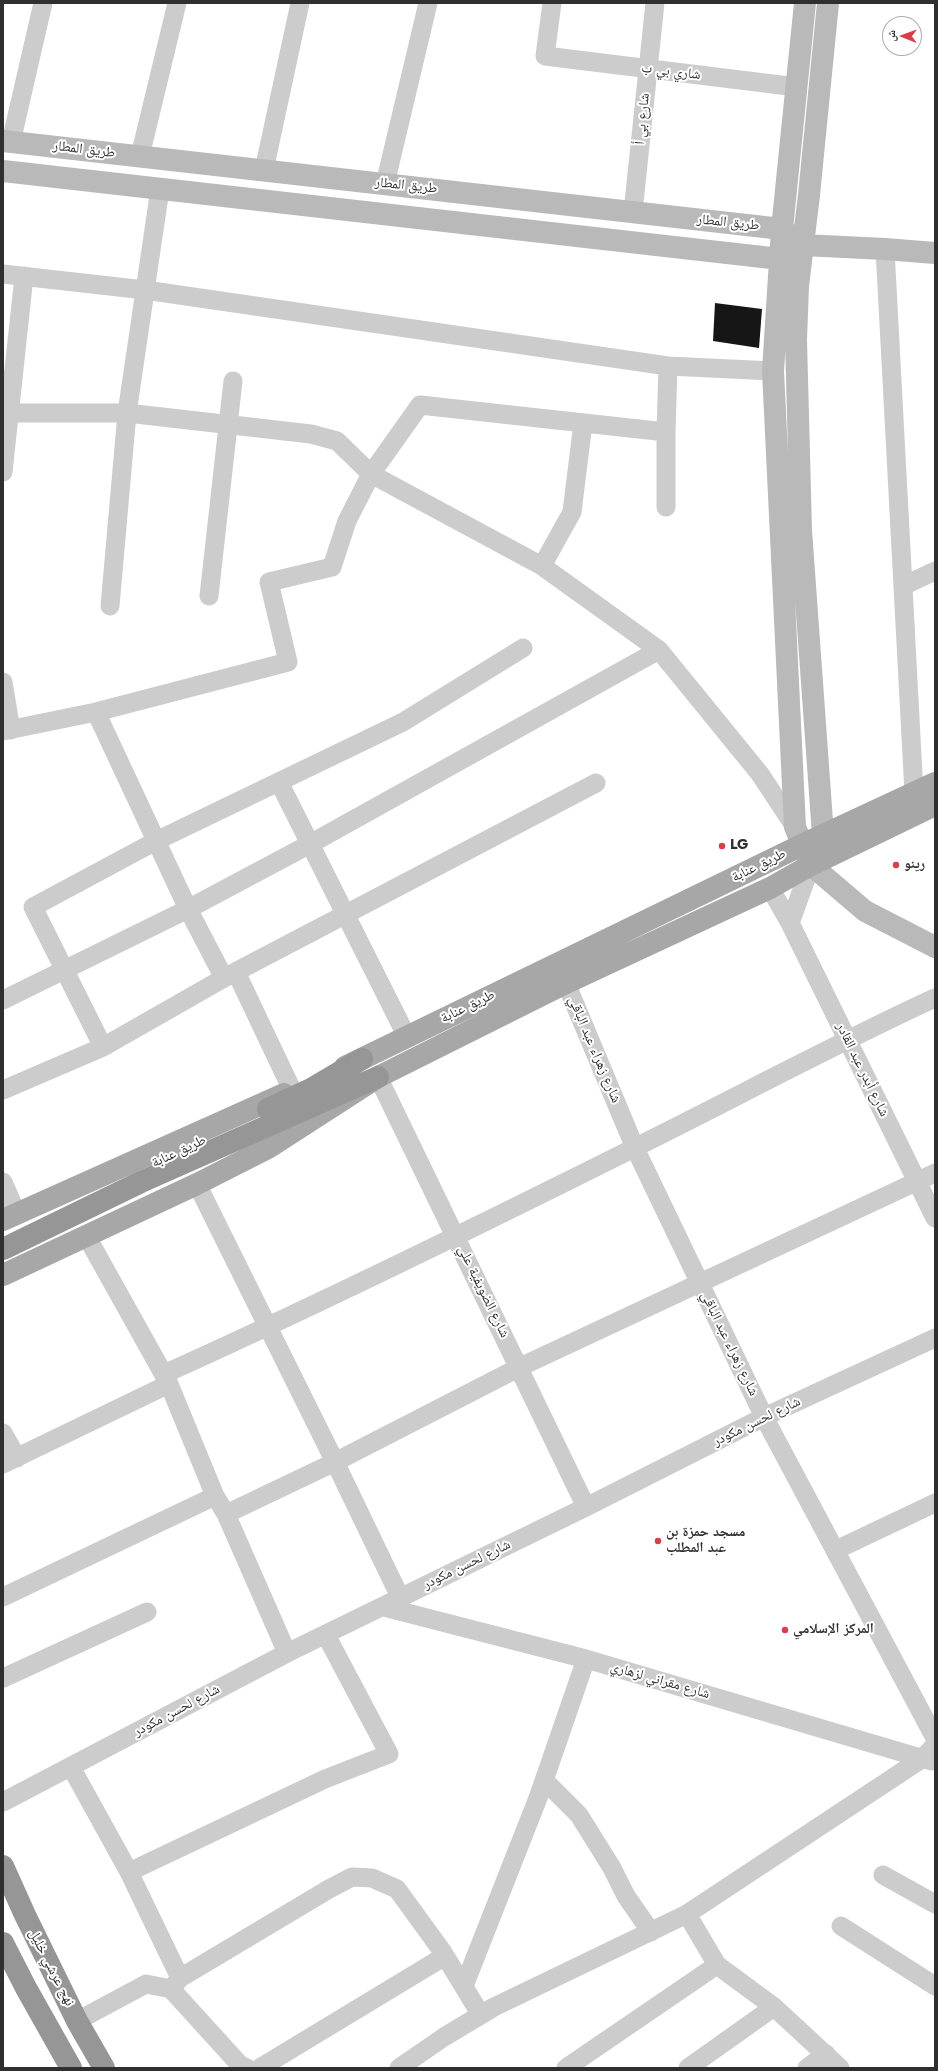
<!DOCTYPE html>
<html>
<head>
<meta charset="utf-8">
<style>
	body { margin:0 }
	#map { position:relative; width:938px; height:2071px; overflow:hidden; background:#fff; font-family:Jost,"Noto Naskh Arabic",sans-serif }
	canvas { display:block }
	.frame { position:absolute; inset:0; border:4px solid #2f2f2f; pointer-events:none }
	.north { position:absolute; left:882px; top:16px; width:40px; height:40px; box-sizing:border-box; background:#fff; border:1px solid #acacac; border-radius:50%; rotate:271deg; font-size:11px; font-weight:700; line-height:16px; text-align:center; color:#2f2f2f }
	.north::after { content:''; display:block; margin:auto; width:14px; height:18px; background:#d83f4d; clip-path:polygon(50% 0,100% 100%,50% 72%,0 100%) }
</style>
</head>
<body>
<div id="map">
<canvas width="938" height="2071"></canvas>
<div class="frame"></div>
<div class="north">ش</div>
</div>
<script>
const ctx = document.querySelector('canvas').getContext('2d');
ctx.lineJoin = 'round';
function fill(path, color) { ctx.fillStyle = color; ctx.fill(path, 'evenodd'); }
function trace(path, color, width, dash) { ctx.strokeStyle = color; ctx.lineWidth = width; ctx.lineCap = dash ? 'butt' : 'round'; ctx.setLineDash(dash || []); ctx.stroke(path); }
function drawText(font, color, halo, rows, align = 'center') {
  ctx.font = font + ' Jost,"Noto Naskh Arabic",sans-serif'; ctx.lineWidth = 4; ctx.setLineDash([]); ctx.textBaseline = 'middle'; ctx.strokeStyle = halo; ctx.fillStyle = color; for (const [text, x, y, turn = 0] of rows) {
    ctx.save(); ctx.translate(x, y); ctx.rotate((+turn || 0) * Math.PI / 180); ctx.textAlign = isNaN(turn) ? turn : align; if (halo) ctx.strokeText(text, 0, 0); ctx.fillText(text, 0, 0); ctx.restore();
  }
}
const building = new Path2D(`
	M 715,303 L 762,309 L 759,348 L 713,341 Z`);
const street = new Path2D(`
	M 552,3 L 545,56 L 797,87
	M 11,142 L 43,3
	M 140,156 L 177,3
	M 264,170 L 300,3
	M 385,184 L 428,3
	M 633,212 L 655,3
	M 885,249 L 914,793
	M 3,274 L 145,290 L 668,366 L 773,371
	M 3,413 L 127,413 L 311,434 L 337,441 L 371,474 L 542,566 L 659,650 L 760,774 L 795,827
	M 3,472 L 24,276
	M 666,507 L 666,432 L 668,366
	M 542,566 L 572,512 L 583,423
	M 903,586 L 935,571
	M 209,596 L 233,381
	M 110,606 L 127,413 L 160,189
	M 3,682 L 11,730
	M 96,712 L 188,909 L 224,978
	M 3,731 L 96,712 L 288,662 L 269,582 L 332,567 L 347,521 L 371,474 L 420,405 L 666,432
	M 279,782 L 407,1037
	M 770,888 L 790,923 L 811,865
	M 790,923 L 935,1218
	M 236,972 L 292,1090
	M 566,983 L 635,1148 L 764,1417 L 935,1738
	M 3,1000 L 188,909 L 310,844 L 659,650
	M 103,1047 L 33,907 L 156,841 L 403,722 L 523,648
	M 378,1077 L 586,1507
	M 3,1090 L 103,1047 L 224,978 L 596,783
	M 3,1182 L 17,1214
	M 197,1184 L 335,1462 L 400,1597
	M 87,1237 L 169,1384 L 215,1496 L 226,1514 L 287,1653
	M 164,1374 C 322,1303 478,1226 634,1148 C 735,1098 833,1045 935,998
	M 3,1433 L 17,1458
	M 3,1464 L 169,1384
	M 226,1514 L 335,1462 L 520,1367 L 935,1173
	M 836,1550 L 935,1503
	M 3,1597 L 215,1496
	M 384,1607 L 586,1659 L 931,1761
	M 3,1678 L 147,1612
	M 71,1767 L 129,1872 L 180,1978
	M 544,1780 L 579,1815 L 612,1868 L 626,1896 L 651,1932
	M 3,1802 L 287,1653 L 586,1507 L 764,1417 L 935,1338
	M 129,1872 L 325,1779 L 389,1754 L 326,1635
	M 883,1875 L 935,1904
	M 687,1914 L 717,1965 L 774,2007 L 840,2068
	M 841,1926 L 935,1986
	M 464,1986 L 538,1798 L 586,1659
	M 171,1989 L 180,1978 L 329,1889 L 352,1877 L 372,1878 L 397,1889 L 442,1951 L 481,2015
	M 77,2021 L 146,1984 L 171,1989 L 240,2065 L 247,2068
	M 260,2068 L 445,1956
	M 399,2068 L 444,2037 L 494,2007 L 687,1914 L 923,1758 L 935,1745
	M 566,2068 L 717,1965
	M 688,2068 L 774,2007
	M 807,2068 L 826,2054`);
const secondary = new Path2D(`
	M 805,3 L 782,229 L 773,371 L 795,827 L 811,865 L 865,911 L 935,947
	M 3,141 L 782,229 L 803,245 L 780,259 L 3,171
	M 803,245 L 885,249 L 935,253
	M 817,851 L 823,835 L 801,530 L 796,340 L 798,286 L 809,195 L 828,3`);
const primary = new Path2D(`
	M 345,1067 L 802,845 L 935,783
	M 3,1220 L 284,1094
	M 3,1275 L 197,1184 L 268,1148 L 378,1077 L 566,983 L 770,888 L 811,865 L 935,805`);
const highway = new Path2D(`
	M 268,1109 L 311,1089 L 362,1059
	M 3,1249 L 141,1182 L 378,1077
	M 3,1866 L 25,1915 L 77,2021 L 104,2068
	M 3,1943 L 26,1988 L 71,2068`);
const markers = [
	[722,846,4,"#d83f4d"],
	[896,865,4,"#d83f4d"],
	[658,1541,4,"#d83f4d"],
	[785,1630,4,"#d83f4d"]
];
const streetNames = [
	["شاري بي ب",671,72,7],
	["شارع بي أ",643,119,-84],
	["طريق المطار",84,150,7],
	["طريق المطار",406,186,6],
	["طريق المطار",728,223,6],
	["طريق عنابة",759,866,-26],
	["طريق عنابة",468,1007,-26],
	["شارع زهراء عبد الباقي",594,1050,67],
	["شارع أبدر عبد القادر",862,1070,64],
	["طريق عنابة",179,1152,-25],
	["شارع الضويفية علي",483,1292,64],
	["شارع زهراء عبد الباقي",729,1344,64],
	["شارع لحسن مكودر",757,1422,-26],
	["شارع لحسن مكودر",467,1565,-26],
	["شارع مقراني لزهاري",660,1681,16],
	["شارع لحسن مكودر",177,1711,-28],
	["نهج عرشي خليل",51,1968,63]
];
const poiNames = [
	["LG",730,846],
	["رينو",904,865],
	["مسجد حمزة بن",666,1533],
	["عبد المطلب",666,1549],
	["المركز الإسلامي",793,1630]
];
fill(building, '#161616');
trace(street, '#ccc', 19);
trace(secondary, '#b9b9b9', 22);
trace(primary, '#a7a7a7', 22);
trace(highway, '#969696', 22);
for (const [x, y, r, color] of markers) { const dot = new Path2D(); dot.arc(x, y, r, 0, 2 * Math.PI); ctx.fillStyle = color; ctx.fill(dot); trace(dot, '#fff', 1.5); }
drawText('14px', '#2f2f2f', '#fff', streetNames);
drawText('bold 14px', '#2f2f2f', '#fff', poiNames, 'left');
</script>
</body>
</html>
